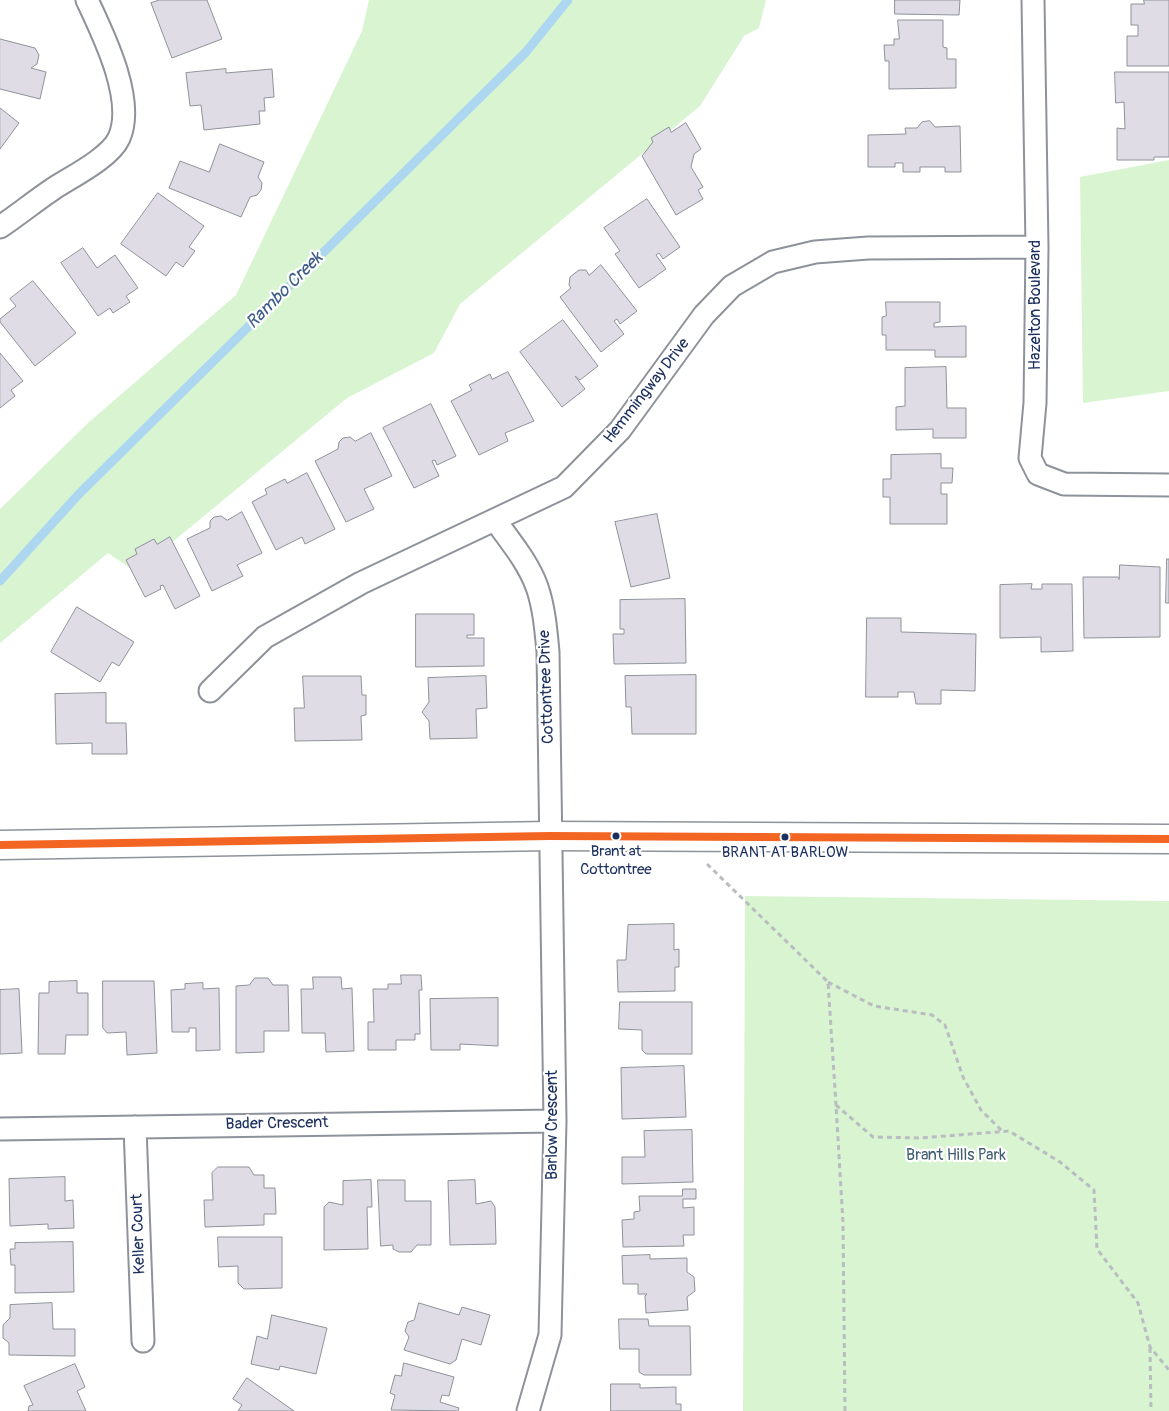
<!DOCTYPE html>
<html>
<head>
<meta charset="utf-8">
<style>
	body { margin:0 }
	canvas { display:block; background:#fff }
</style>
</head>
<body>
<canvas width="1169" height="1411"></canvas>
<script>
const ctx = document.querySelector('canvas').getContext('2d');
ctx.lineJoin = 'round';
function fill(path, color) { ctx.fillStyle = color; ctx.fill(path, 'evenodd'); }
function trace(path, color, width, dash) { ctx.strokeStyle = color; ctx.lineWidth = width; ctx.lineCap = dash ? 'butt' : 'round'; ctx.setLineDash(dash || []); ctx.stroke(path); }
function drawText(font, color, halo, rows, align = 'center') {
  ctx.font = font + ' Pangolin,sans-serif'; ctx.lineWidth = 4.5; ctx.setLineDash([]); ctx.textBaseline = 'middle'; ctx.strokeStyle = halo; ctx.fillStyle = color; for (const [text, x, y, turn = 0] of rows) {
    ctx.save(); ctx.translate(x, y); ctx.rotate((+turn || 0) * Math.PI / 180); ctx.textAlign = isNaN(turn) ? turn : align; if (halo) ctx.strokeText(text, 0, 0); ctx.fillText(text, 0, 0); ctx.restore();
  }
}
const green = new Path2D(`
	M 369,0 L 766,0 L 759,28 L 744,36 L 700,106 L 460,304 L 434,353 L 347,398 L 136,572 L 108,553 L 0,643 L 0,509 L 88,423 L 236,295 L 362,31 Z
	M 1169,160 L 1169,391 L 1083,403 L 1080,177 Z
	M 745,896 L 1169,901 L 1169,1411 L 743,1411 Z`);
const stream = new Path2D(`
	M 0,581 L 79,494 L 526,52 L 568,0`);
const building = new Path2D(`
	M 160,0 L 207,0 L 222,39 L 172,58 L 151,3 Z
	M 895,0 L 960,0 L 959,15 L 895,14 Z
	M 1144,0 L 1169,0 L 1169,66 L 1127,66 L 1127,36 L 1138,36 L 1138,25 L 1131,25 L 1131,4 L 1144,4 Z
	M 898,20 L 943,20 L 943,47 L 947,48 L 947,59 L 956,59 L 956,88 L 889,89 L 889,61 L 885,61 L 884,45 L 894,45 L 894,39 L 899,39 Z
	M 0,39 L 35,48 L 39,55 L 37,64 L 31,68 L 46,72 L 40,99 L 0,89 Z
	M 226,69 L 226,73 L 272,69 L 274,97 L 264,98 L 265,111 L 259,111 L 260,124 L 204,130 L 201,105 L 190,106 L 186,73 Z
	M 1115,72 L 1169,72 L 1169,157 L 1154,157 L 1154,160 L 1117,160 L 1117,128 L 1125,129 L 1124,102 L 1116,103 Z
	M 0,108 L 19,123 L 0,149 Z
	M 930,121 L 935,127 L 960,126 L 961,172 L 945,172 L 945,167 L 920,167 L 920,172 L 903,172 L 903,163 L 895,163 L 895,167 L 868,167 L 868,135 L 906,134 L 905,128 L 917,128 L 922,122 Z
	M 686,123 L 701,149 L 694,154 L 691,167 L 703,187 L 698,190 L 703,199 L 676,215 L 642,156 L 653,142 L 651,138 L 669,127 L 671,132 Z
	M 220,144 L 264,162 L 258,177 L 262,183 L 261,190 L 257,195 L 250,197 L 241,217 L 169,188 L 180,161 L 209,172 Z
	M 158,193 L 204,226 L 189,247 L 195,251 L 183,267 L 176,262 L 166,276 L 121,244 Z
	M 647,199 L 680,247 L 663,259 L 659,253 L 656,255 L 666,269 L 639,288 L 615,254 L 620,251 L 604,228 Z
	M 83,248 L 97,268 L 115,255 L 138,288 L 126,296 L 130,302 L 113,313 L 110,308 L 98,316 L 61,263 Z
	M 601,265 L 637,311 L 620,324 L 617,319 L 614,321 L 624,334 L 601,352 L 560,297 L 571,288 L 569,285 L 570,277 L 579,270 L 586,270 L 589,275 Z
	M 33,281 L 76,333 L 35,366 L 0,322 L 0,319 L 16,306 L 10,299 Z
	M 886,302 L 940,302 L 940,322 L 934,323 L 934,327 L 966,326 L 966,357 L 935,357 L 935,350 L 886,350 L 886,335 L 882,335 L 882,317 L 886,316 Z
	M 563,320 L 598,366 L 580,380 L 575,376 L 585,389 L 562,407 L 520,352 Z
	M 0,353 L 23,381 L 11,390 L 15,396 L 0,408 Z
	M 946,367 L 947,408 L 966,408 L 966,438 L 933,438 L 933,429 L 896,430 L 896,407 L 905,406 L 905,368 Z
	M 508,372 L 534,421 L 505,433 L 508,441 L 479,455 L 451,401 L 472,390 L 469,385 L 490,374 L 492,379 Z
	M 431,404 L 456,456 L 437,465 L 435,460 L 432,461 L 439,476 L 414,488 L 383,428 Z
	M 371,433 L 392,476 L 364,489 L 374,509 L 346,522 L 315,461 L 338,449 L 339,442 L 343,438 L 350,437 L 355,441 Z
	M 941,454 L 941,468 L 953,468 L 952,483 L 941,483 L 941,494 L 947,494 L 947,524 L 890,524 L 890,497 L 883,497 L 883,479 L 891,479 L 891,455 Z
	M 307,473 L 335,529 L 305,544 L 302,537 L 276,550 L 252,502 L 267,494 L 265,489 L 285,479 L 287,483 Z
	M 242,512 L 262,553 L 237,565 L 243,576 L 212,591 L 187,539 L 210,528 L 210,521 L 214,517 L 221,516 L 227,520 Z
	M 657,514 L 670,578 L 631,587 L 615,522 Z
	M 170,537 L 200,596 L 175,609 L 163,585 L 160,586 L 161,589 L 145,597 L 126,560 L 137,554 L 135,549 L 154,539 L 157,544 Z
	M 1167,559 L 1169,559 L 1169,603 L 1166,603 Z
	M 1120,565 L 1160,567 L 1160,637 L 1084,638 L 1083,577 L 1118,577 L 1119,579 Z
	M 1032,584 L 1031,589 L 1042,589 L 1042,584 L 1072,584 L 1073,651 L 1041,652 L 1041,637 L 1000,638 L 1000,585 Z
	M 685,599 L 686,663 L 614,664 L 613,634 L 624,634 L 624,629 L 620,629 L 620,600 Z
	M 77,607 L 134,642 L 119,666 L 112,662 L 100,682 L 51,652 Z
	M 416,614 L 474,614 L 474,635 L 467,635 L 467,638 L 484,638 L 484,666 L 416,667 Z
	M 867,618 L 901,618 L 901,632 L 976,634 L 975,691 L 941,690 L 941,704 L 916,704 L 914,692 L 898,692 L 898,697 L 866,697 Z
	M 696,675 L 696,734 L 632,734 L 631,707 L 626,707 L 625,676 Z
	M 303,676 L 361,676 L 362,695 L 366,695 L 366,715 L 361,716 L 362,740 L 295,741 L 294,708 L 304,708 Z
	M 486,676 L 487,708 L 476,709 L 477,738 L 430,739 L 429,721 L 422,712 L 429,702 L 428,678 Z
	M 106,693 L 106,723 L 126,723 L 127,754 L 92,754 L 92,743 L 56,744 L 55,694 Z
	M 674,924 L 674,950 L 679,949 L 679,967 L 675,967 L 675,991 L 618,992 L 617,960 L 626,960 L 628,925 Z
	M 401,975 L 421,975 L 422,990 L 419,990 L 420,1034 L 415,1034 L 415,1040 L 396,1040 L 396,1050 L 368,1050 L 368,1022 L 374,1022 L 373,989 L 388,989 L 388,984 L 401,984 Z
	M 313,977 L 341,977 L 342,989 L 352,988 L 354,1051 L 326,1052 L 325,1033 L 302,1033 L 301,989 L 313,989 Z
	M 255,978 L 268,978 L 273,985 L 288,985 L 289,1031 L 264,1031 L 264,1052 L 236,1053 L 236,986 L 249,985 Z
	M 77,981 L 77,993 L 88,993 L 88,1035 L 66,1035 L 65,1054 L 38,1054 L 39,993 L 49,993 L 49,982 Z
	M 103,981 L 154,981 L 157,1053 L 127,1055 L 126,1032 L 107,1033 L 103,1028 Z
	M 203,983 L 203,989 L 219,988 L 220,1050 L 196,1051 L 196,1028 L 189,1028 L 189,1032 L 172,1032 L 171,990 L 185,989 L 185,984 Z
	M 19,989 L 22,1053 L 0,1054 L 0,990 Z
	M 498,998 L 498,1046 L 460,1044 L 460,1050 L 431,1050 L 430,999 Z
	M 620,1002 L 692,1002 L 692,1054 L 646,1054 L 642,1050 L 642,1030 L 619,1029 Z
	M 684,1066 L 686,1117 L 622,1119 L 621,1068 Z
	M 692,1130 L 693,1182 L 622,1184 L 622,1157 L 645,1157 L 644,1131 Z
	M 218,1167 L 249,1167 L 254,1175 L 264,1175 L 264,1188 L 275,1188 L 276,1214 L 264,1214 L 264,1225 L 205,1227 L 204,1200 L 213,1200 L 212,1173 Z
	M 65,1177 L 65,1201 L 73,1200 L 74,1228 L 48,1229 L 48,1224 L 10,1226 L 9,1179 Z
	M 371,1180 L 372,1207 L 367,1207 L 368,1249 L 324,1250 L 324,1207 L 329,1202 L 343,1205 L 343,1181 Z
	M 378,1180 L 405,1180 L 405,1201 L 431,1201 L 431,1245 L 417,1245 L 411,1252 L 399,1252 L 393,1249 L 393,1245 L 381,1246 Z
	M 475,1180 L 476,1204 L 491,1201 L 495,1207 L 496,1244 L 450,1245 L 448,1181 Z
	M 683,1189 L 696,1189 L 696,1199 L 683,1199 L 683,1208 L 694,1207 L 694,1235 L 683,1235 L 684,1246 L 623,1247 L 622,1220 L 634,1219 L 634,1212 L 640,1211 L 639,1196 L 682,1196 Z
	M 218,1237 L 282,1237 L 282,1288 L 244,1289 L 238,1283 L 238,1266 L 219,1267 Z
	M 73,1242 L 74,1292 L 15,1293 L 15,1265 L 11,1265 L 10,1249 L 15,1249 L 15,1243 Z
	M 650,1255 L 650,1259 L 687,1258 L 687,1272 L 694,1277 L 695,1291 L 687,1297 L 688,1310 L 646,1313 L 645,1296 L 647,1294 L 638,1294 L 638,1284 L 623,1284 L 622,1256 Z
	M 52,1303 L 53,1329 L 75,1329 L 75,1356 L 9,1355 L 9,1343 L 3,1338 L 3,1325 L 10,1318 L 10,1305 Z
	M 419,1303 L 459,1315 L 462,1307 L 490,1315 L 481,1345 L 462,1339 L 456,1360 L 450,1364 L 404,1350 L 409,1337 L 405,1331 L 408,1322 L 414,1320 Z
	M 272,1315 L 327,1328 L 316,1374 L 280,1366 L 279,1370 L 251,1364 L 257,1336 L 267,1339 Z
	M 619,1319 L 648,1319 L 649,1326 L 690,1326 L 691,1375 L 644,1375 L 639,1372 L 639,1349 L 620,1349 Z
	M 404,1363 L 454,1377 L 449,1396 L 442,1395 L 440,1402 L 459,1408 L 458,1411 L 391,1410 L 395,1395 L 390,1393 L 395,1375 L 401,1376 Z
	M 75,1364 L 85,1387 L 77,1391 L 86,1411 L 28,1411 L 29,1406 L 33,1405 L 24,1386 Z
	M 247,1378 L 294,1411 L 238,1411 L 242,1405 L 233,1399 Z
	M 611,1384 L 640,1384 L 640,1388 L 676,1387 L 676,1404 L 681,1404 L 681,1411 L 611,1411 Z`);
const path = new Path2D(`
	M 707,864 L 828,982 L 836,1105
	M 828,982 L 874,1006 L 932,1015 L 945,1025 L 963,1077 L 981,1110 L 1002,1131
	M 1150,1348 L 1151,1411
	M 845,1411 L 843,1223 L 836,1105 L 873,1137 L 920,1138 L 1009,1131 L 1060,1162 L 1094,1190 L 1097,1249 L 1138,1303 L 1150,1347 L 1169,1370`);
const minor = new Path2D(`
	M 1033,0 L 1037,247 L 1035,403 L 1030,458 L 1038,474 L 1064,484 L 1169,485
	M 0,227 C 18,215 35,201 53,189 C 71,177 110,158 119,138 C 136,100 103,34 87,0
	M 495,520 C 510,541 528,562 537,587 C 544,607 546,630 548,652 L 555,1121 L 550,1335 L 528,1411
	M 210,691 L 265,637 L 361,583 L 564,487 L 620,430 L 704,315 L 732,286 L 773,262 L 815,252 L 868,248 L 1037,247
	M 135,1127 L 143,1341
	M 0,1129 L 555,1121`);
const primary = new Path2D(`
	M 0,845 L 550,836 L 1169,839`);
const bus1 = new Path2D(`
	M 0,845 L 550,836 L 1169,839`);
const markers = [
	[616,836,4.5,"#1b2f5e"],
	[785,837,4.5,"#1b2f5e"]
];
const busNames = [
	["Brant at",616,852],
	["Cottontree",616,870],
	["BRANT AT BARLOW",785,853]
];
const streetNames = [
	["Hazelton Boulevard",1036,305,-90],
	["Hemmingway Drive",647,391,-52],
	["Cottontree Drive",547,687,-92],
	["Bader Crescent",277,1124,-1],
	["Barlow Crescent",553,1125,-90],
	["Keller Court",139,1234,-92]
];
const parkNames = [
	["Brant Hills Park",956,1156]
];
const waterNames = [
	["Rambo Creek",285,291,-45]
];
fill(green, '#d8f4d1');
trace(stream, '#add7f0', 9);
fill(building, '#dfdce5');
trace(building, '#8e929a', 1);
trace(minor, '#8e929a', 25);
trace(primary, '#8e929a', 31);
trace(path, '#b9bcc1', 3, [5, 4]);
trace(minor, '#fff', 21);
trace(primary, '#fff', 28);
trace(bus1, '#f26522', 8);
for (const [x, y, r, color] of markers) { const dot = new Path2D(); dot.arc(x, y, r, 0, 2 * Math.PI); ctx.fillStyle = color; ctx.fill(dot); trace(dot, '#fff', 2); }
drawText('15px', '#1b2f5e', '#fff', busNames);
drawText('16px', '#1b2f5e', '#fff', streetNames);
drawText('16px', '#425e71', '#fff', parkNames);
drawText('italic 18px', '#3c5c88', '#fff', waterNames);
</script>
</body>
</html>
